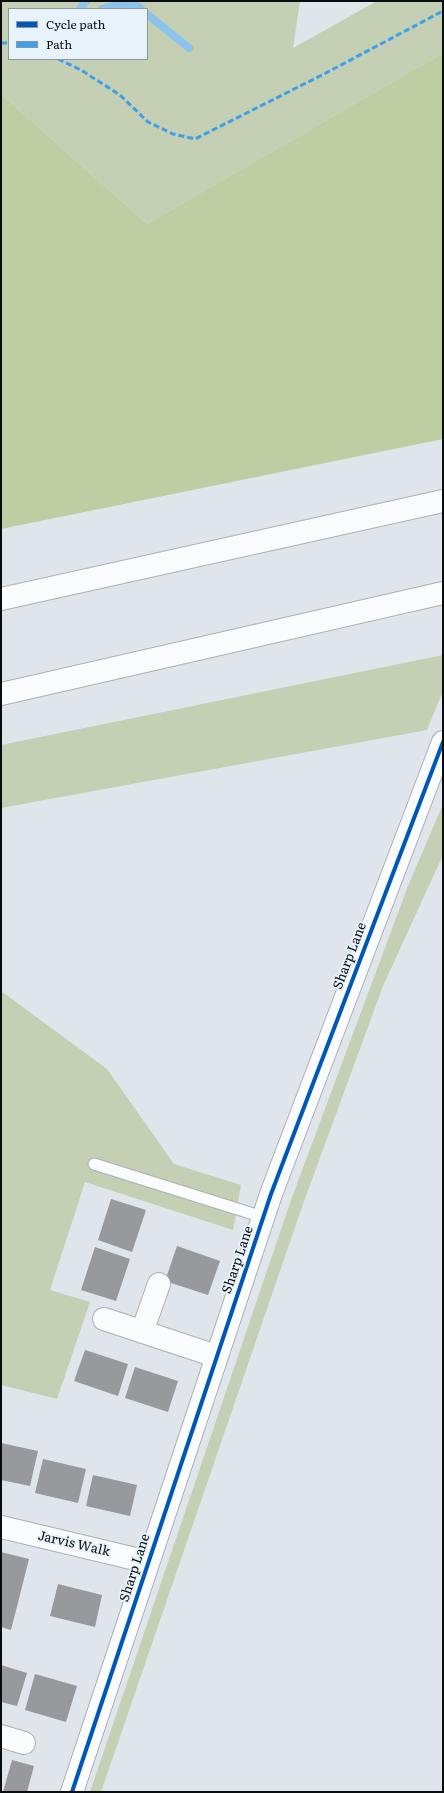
<!DOCTYPE html>
<html>
<head>
<meta charset="utf-8">
<style>
	body { margin:0 }
	#map { position:relative; width:444px; height:1793px; overflow:hidden; background:#dfe5ea; font-family:Literata,serif }
	canvas { display:block }
	.frame { position:absolute; inset:0; border:2px solid #090c0f; pointer-events:none }
	.legend { position:absolute; left:8px; top:8px; width:140px; height:52px; box-sizing:border-box; background:#e8f2fb; border:1px solid #8f969d; margin:0; padding:5px 7px; list-style:none; font-size:12px; color:#090c0f }
	.legend li { display:flex; align-items:center; gap:8px; height:20px }
	.legend b { width:20px; border:1px solid #8f969d }
</style>
</head>
<body>
<div id="map">
<canvas width="444" height="1793"></canvas>
<div class="frame"></div>
<ul class="legend">
<li><b style="height:5px;background:#0057b8"></b>Cycle path</li>
<li><b style="height:5px;background:#3ca1ea"></b>Path</li>
</ul>
</div>
<script>
const ctx = document.querySelector('canvas').getContext('2d');
ctx.lineJoin = 'round';
function fill(path, color) { ctx.fillStyle = color; ctx.fill(path, 'evenodd'); }
function trace(path, color, width, dash) { ctx.strokeStyle = color; ctx.lineWidth = width; ctx.lineCap = dash ? 'butt' : 'round'; ctx.setLineDash(dash || []); ctx.stroke(path); }
function drawText(font, color, halo, rows, align = 'center') {
  ctx.font = font + ' Literata,serif'; ctx.lineWidth = 4; ctx.setLineDash([]); ctx.textBaseline = 'middle'; ctx.strokeStyle = halo; ctx.fillStyle = color; for (const [text, x, y, turn = 0] of rows) {
    ctx.save(); ctx.translate(x, y); ctx.rotate((+turn || 0) * Math.PI / 180); ctx.textAlign = isNaN(turn) ? turn : align; if (halo) ctx.strokeText(text, 0, 0); ctx.fillText(text, 0, 0); ctx.restore();
  }
}
const green = new Path2D(`
	M 1,1 L 300,1 L 293,48 L 377,1 L 443,1 L 443,53 L 147,224 L 1,94 ZM 9,9 L 147,9 L 147,59 L 9,59 Z
	M 443,655 L 443,691 L 427,730 L 1,808 L 1,745 Z
	M 443,804 L 443,855 L 383,986 L 303,1204 L 101,1792 L 90,1792 L 291,1200 L 408,886 Z
	M 1,991 L 107,1069 L 174,1164 L 241,1185 L 233,1230 L 85,1182 L 50,1290 L 90,1302 L 57,1399 L 1,1385 Z`);
const forest = new Path2D(`
	M 443,53 L 443,439 L 1,529 L 1,94 L 147,224 Z`);
const stream = new Path2D(`
	M 80,9 L 86,1
	M 102,9 L 113,6 L 136,5 L 141,9
	M 147,14 L 189,48`);
const building = new Path2D(`
	M 111,1199 L 146,1210 L 132,1252 L 98,1240 Z
	M 177,1246 L 220,1261 L 208,1295 L 165,1281 Z
	M 95,1247 L 130,1259 L 116,1301 L 81,1290 Z
	M 85,1350 L 128,1364 L 118,1396 L 74,1381 Z
	M 135,1367 L 178,1381 L 168,1412 L 125,1398 Z
	M 1,1443 L 38,1451 L 30,1486 L 1,1480 Z
	M 43,1459 L 86,1469 L 78,1503 L 35,1493 Z
	M 93,1475 L 137,1485 L 130,1516 L 86,1506 Z
	M 1,1552 L 29,1559 L 11,1630 L 1,1627 Z
	M 58,1584 L 102,1595 L 95,1627 L 50,1616 Z
	M 1,1665 L 27,1673 L 17,1706 L 1,1702 Z
	M 35,1674 L 77,1686 L 66,1722 L 25,1710 Z
	M 12,1760 L 34,1766 L 27,1792 L 3,1792 Z`);
const service = new Path2D(`
	M 94,1164 L 263,1217`);
const minor = new Path2D(`
	M 104,1319 L 216,1356
	M 142,1332 L 159,1284
	M 1,1527 L 148,1562
	M 1,1736 L 24,1743`);
const tertiary = new Path2D(`
	M 72,1792 L 271,1194 L 443,742`);
const motorway = new Path2D(`
	M 1,599 L 443,501
	M 1,694 L 443,593`);
const quiet = new Path2D(`
	M 1,43 L 9,43
	M 58,59 L 81,70 L 120,95 L 148,122 L 173,134 L 195,139 L 324,74 L 443,11`);
const cycleway = new Path2D(`
	M 72,1792 L 271,1194 L 443,742`);
const streetNames = [
	["Sharp Lane",350,956,-69],
	["Sharp Lane",238,1260,-71],
	["Jarvis Walk",74,1544,13],
	["Sharp Lane",135,1568,-72]
];
fill(green, '#c5cfb4');
fill(forest, '#bfcda2');
trace(stream, '#8ac3eb', 8);
fill(building, '#97999c');
trace(service, '#acb0b4', 13);
trace(minor, '#acb0b4', 24);
trace(tertiary, '#acb0b4', 24);
trace(motorway, '#acb0b4', 24);
trace(service, '#fafbfc', 11);
trace(minor, '#fafbfc', 22);
trace(tertiary, '#fafbfc', 22);
trace(motorway, '#fafbfc', 22);
trace(quiet, '#3ca1ea', 3, [6, 3]);
trace(cycleway, '#0057b8', 4);
drawText('13px', '#090c0f', '#e8f2fb', streetNames);
</script>
</body>
</html>
